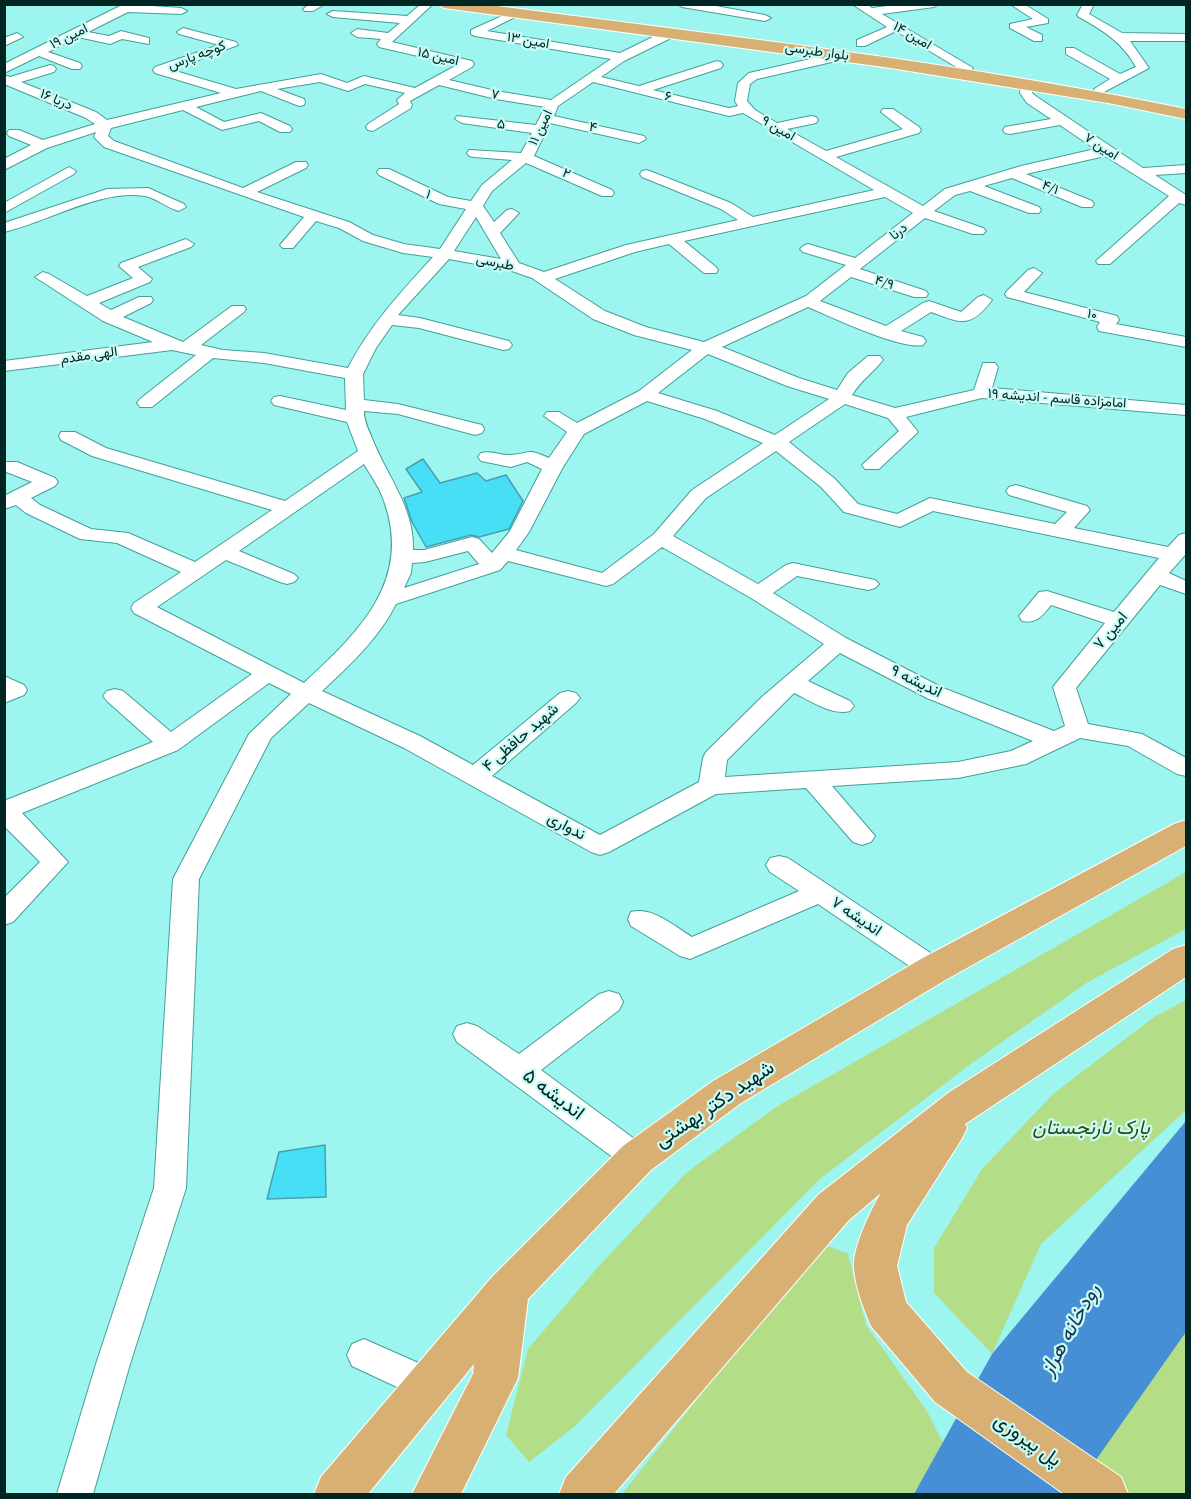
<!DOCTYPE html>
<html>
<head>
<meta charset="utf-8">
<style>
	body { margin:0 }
	#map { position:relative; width:1191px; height:1499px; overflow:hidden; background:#9cf6ef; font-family:"Source Serif 4",serif }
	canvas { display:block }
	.frame { position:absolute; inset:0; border:6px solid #002523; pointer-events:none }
</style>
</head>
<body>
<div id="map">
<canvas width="1191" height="1499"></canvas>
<div class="frame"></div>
</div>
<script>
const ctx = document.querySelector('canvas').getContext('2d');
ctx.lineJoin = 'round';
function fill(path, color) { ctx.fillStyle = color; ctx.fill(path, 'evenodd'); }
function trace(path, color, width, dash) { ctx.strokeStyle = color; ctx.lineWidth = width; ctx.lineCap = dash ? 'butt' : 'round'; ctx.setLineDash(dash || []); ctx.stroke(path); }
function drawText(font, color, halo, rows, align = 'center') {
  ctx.font = font + ' "Source Serif 4",Vazirmatn,serif'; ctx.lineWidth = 4.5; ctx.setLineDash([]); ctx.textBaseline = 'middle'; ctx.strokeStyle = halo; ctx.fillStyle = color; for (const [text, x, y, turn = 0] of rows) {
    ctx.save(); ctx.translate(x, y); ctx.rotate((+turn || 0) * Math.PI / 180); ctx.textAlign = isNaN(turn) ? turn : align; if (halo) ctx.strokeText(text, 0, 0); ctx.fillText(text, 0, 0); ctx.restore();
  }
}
const green = new Path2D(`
	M 1186,872 L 1186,929 L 1088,982 L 972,1063 L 821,1178 L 574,1427 L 529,1462 L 506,1435 L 528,1349 L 599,1266 L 687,1172 L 776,1107 Z
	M 1186,1000 L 1186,1110 L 1041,1244 L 992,1354 L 934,1293 L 934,1248 L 982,1169 L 1053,1094 L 1154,1017 Z
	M 821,1243 L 848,1254 L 866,1325 L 927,1411 L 943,1443 L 914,1494 L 622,1494 Z
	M 1186,1320 L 1186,1494 L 1069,1494 Z`);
const water = new Path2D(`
	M 1186,1121 L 1186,1332 L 1072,1494 L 914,1494 L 992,1354 Z`);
const building = new Path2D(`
	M 423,459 L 440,483 L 477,473 L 486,481 L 506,475 L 523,501 L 509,529 L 479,537 L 471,535 L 426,547 L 412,522 L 404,498 L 422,492 L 406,469 Z
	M 325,1145 L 326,1197 L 267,1199 L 279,1152 Z`);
const minor = new Path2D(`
	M 124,4 L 181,8 L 187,11 L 181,14 L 128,12 L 88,32 L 109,36 L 121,31 L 149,38 L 149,44 L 122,39 L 110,44 L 78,37 L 48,52 L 80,63 L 82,66 L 80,69 L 72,69 L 39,56 L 4,73 L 4,64 Z
	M 310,4 L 325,4 L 313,11 L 305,11 L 303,9 Z
	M 421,4 L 433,4 L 392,42 L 472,61 L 474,64 L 472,67 L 449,80 L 496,91 L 551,100 L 611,59 L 475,36 L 471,34 L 471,30 L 513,11 L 517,12 L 517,16 L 487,31 L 620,53 L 665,31 L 673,31 L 673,37 L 624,61 L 601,77 L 639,86 L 717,61 L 721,62 L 723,65 L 721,68 L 653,90 L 729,108 L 738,106 L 735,101 L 738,83 L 749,73 L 841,52 L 845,53 L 845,59 L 757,79 L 750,84 L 747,101 L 755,110 L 777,123 L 811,116 L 816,117 L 818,120 L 816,123 L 787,129 L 826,151 L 903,129 L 881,112 L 883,109 L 893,109 L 919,127 L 921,130 L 919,133 L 836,157 L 923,206 L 945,189 L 1021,166 L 1095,149 L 1060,125 L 1010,134 L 1005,133 L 1003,130 L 1005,127 L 1051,119 L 1027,103 L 1020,93 L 1021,84 L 1027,80 L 1033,84 L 1032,93 L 1037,97 L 1143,168 L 1186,165 L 1186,173 L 1155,175 L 1186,195 L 1186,205 L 1179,203 L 1110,264 L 1098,264 L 1096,261 L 1169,196 L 1105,156 L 1026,174 L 1092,201 L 1094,204 L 1092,207 L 1082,207 L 1012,178 L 984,186 L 1039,207 L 1041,210 L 1039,213 L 1029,213 L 970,191 L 955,195 L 934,211 L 983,228 L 986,231 L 983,234 L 973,234 L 925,218 L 860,269 L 926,291 L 928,294 L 926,297 L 914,297 L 851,277 L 820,301 L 886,326 L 923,303 L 929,301 L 961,312 L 978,297 L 984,295 L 992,300 C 970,329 961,323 931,312 L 901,331 L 923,337 L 926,341 L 923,345 C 901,350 831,317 808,307 L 722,347 L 799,378 L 837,390 L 848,373 L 868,356 L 880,356 L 883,360 C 873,373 861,380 852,395 L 895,408 L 974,390 L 983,363 L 995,363 L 998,367 L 992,388 L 1186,405 L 1186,415 L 982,398 L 906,417 L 918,432 L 879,469 L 865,469 L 862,465 L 899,431 L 888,418 L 845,404 L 789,442 L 835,479 L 858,504 L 897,514 L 930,498 L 1055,524 L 1067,512 L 1009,495 L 1006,491 L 1009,487 L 1016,485 L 1087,506 L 1090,510 L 1074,528 L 1168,547 L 1179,535 L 1186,533 L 1185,555 L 1169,573 L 1186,581 L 1186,594 L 1160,585 L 1076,688 L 1088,724 L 1142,734 L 1186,758 L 1186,776 L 1177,774 L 1128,746 L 1080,738 L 1026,764 L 958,778 L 832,786 L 875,836 L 871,842 L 862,845 L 853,842 L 806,788 L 716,794 L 609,852 L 600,855 L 591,852 L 404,748 L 309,703 L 271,738 L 199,879 L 186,1188 L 130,1364 L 93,1494 L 57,1494 L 96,1364 L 154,1188 L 173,879 L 249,734 L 291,694 L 269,683 L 178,750 L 22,813 L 68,862 L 13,922 L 4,925 L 4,898 L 40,862 L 4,826 L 4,801 L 153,742 L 107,701 L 103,696 L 107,691 L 115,689 L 123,691 L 171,732 L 252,674 L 134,613 L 131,608 L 134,603 L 181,572 L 117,543 L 80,539 L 26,513 L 16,505 L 4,509 L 4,496 L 32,482 L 4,471 L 4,462 L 17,462 L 55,478 L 58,482 L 55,486 L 31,498 L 40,505 L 91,529 L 128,533 L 195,562 L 272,510 L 92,456 L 61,440 L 59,436 L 61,432 L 75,432 L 106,448 L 285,501 L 358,451 L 347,422 L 274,405 L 271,401 L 274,397 L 280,396 L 346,410 L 345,378 L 264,363 L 213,358 L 152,407 L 140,407 L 137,403 L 140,399 L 196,355 L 172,350 L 4,371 L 4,361 L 153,342 L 103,321 L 35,277 L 43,272 L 49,274 L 87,296 L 133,278 L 119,266 L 121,263 L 186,239 L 194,244 L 191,247 L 138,267 L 152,279 L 150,282 L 99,303 L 111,310 L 139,297 L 151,297 L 153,300 L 151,303 L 123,317 L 183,342 L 232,306 L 244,306 L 246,309 L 244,312 L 201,345 L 223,350 L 264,353 L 348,368 C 370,325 401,292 433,257 L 403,253 L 363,241 L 339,228 L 316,221 L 293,248 L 283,248 L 280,245 L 304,217 L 104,147 L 94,137 L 96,132 L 47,148 L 4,170 L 4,159 L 31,145 L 9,136 L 7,133 L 9,130 L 19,130 L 43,140 L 95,124 L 86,118 L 4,84 L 4,75 L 10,77 L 50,65 L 54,66 L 56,69 L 54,72 L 21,82 L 96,112 L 107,120 L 221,93 L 155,73 L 153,70 L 155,67 L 219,45 L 179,34 L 177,32 L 183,28 L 236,42 L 238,45 L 172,70 L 236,89 L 321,74 L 347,83 L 364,76 L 415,88 L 457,65 L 379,47 L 377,44 L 381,39 L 357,37 L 351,33 L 357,29 L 388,33 L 400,23 L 333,17 L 327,14 L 333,11 L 407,16 ZM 320,82 L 348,91 L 365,84 L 405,93 L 397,100 L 399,104 L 368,124 L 366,127 L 368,130 L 373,131 L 411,108 L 412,105 L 410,101 L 439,85 L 496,99 L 545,107 L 536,125 L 457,116 L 455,119 L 462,123 L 532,133 L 521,153 L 469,150 L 467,153 L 469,156 L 474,157 L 512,160 L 482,185 L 471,201 L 448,197 L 389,169 L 379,169 L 377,172 L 379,175 L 439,204 L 466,209 L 440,249 L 404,244 L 373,235 L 349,222 L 257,192 L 306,168 L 308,165 L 306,162 L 296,162 L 243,188 L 114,141 L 108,136 L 111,128 L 183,110 L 222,130 L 259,121 L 280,132 L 290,132 L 292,129 L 290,126 L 261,113 L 224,122 L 196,107 L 261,91 L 299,106 L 304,105 L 305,102 L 304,99 L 277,89 ZM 593,82 L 729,116 L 743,113 L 874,190 L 753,217 L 731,203 L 647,170 L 642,171 L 640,174 L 642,177 L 721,209 L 738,220 L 626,245 L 544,272 L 519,263 L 500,233 L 519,213 L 512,209 L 507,210 L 494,222 L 483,206 L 492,191 L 526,163 L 602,196 L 612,196 L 614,193 L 612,190 L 534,156 L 550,123 L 639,143 L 646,139 L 644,136 L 554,116 L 558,106 ZM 885,197 L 913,213 L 855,258 L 808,244 L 803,246 L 800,249 L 803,252 L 846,265 L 806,296 L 704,342 L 646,327 L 605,311 L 555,279 L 635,252 L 669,244 L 704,273 L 716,273 L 718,270 L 716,267 L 684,241 ZM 476,217 L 501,259 L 454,251 ZM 449,259 L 509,270 L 532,278 L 593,319 L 634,335 L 692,350 L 639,391 L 577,423 L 559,412 L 547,412 L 544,416 L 567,432 L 549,458 C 526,448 533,453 511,455 C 501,456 492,450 481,453 L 478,457 L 481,461 L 511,467 L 527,462 L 542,469 L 510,531 L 492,553 L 479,539 L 472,537 L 424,550 L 413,550 C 415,508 386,475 372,438 C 368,429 364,421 364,411 L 398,414 L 475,435 L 482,433 L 484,429 L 482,425 L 398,404 L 364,400 L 363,374 L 376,348 L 392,325 L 419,328 L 503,350 L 509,349 L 512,345 L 509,341 L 420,318 L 398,315 ZM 708,354 L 787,386 L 829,399 L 775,435 L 717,411 L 658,393 ZM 647,401 L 705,419 L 763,443 L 692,490 L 654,534 L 602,573 L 516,550 L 529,532 L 563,467 L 584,434 ZM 776,451 L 821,487 L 844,512 L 900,527 L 933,511 L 1159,558 L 1114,612 L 1047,591 L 1039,592 L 1019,616 L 1022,621 C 1037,624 1042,616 1051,605 L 1105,623 L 1053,687 L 1065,726 L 1054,731 L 943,688 L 846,638 L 773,593 L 797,576 L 868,590 L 875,588 L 879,584 L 875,580 L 793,563 L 786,565 L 758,584 L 673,536 L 706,498 ZM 364,464 C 371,476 380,488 384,501 C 413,581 358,633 304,683 L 157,607 L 226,560 L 280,582 L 287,584 L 294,582 L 298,578 L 294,574 L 239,551 ZM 662,547 L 751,598 L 824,644 L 763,696 L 706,752 L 703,758 L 699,782 L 600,835 L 492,776 L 576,703 L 580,698 L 576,693 L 568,691 L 560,693 L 473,765 L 420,736 L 322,691 C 349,666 379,638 396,604 L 500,570 L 508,561 L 606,586 L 613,584 ZM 468,551 L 479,564 L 404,588 L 411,573 L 412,563 L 425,562 ZM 840,653 L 927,698 L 1033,741 L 1011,751 L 958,762 L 725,777 L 727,760 L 794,693 C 811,701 832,716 850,711 L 854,706 L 850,701 L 808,681 Z
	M 677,4 L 705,4 L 765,15 L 771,18 L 765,21 L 682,7 Z
	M 852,4 L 866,4 L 872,8 L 902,4 L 939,4 L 934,7 L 882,14 L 973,68 L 971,71 L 963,71 L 896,31 L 865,46 L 857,46 L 857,40 L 887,27 Z
	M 1010,4 L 1024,4 L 1048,19 L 1048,23 L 1026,27 L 1042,35 L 1042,41 L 1034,41 L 1010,28 L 1010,24 L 1033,19 Z
	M 1083,4 L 1094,4 L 1089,14 L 1122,33 L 1186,34 L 1186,41 L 1130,41 L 1149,68 L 1104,92 L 1096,92 L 1094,89 L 1110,79 L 1066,54 L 1066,48 L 1074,48 L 1120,74 L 1136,67 C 1123,43 1103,30 1079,17 L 1077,15 Z
	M 17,33 L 23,37 L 4,46 L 4,38 Z
	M 69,167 L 76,171 L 74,174 L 4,213 L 4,203 Z
	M 148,188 L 184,204 L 186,207 L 179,211 C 167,208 156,198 145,196 C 100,189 48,222 4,232 L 4,223 L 107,189 Z
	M 1034,268 L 1042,273 L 1024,292 L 1117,316 L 1119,320 L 1116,324 L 1186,337 L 1186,347 L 1099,331 L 1097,327 L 1100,322 L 1007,297 L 1005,294 L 1007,291 L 1028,270 Z
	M 4,676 L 24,685 L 27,690 L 24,695 L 4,703 Z
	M 779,856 L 788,858 L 944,962 L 948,969 L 944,976 L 934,980 L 924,976 L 818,904 L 690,959 L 680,956 L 631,926 L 628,919 L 631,912 C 652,906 674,926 692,937 L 799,891 L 770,872 L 766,865 L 770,858 Z
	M 609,991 L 619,994 L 623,1002 L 619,1010 L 541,1070 L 648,1149 L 652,1158 L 648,1167 L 637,1171 L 626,1167 L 457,1042 L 453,1034 L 457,1026 L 467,1023 L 477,1026 L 519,1054 L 599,994 Z
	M 364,1339 L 441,1373 L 446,1385 L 441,1397 L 429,1402 L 352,1366 L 347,1355 L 352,1344 Z`);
const major = new Path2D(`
	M 437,4 L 482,4 C 717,35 953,61 1186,109 L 1186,119 L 1108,103 L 884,67 L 444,8 Z
	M 1186,820 L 1186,846 L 947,979 L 741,1103 L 651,1170 L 528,1299 L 518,1378 L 461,1494 L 412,1494 L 473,1374 L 474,1364 L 368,1494 L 314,1494 L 321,1477 L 492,1277 L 623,1146 L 713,1081 L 921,959 L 1174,824 Z
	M 1186,945 L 1186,977 L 965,1124 L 967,1128 L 961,1140 L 907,1225 L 897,1266 L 906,1302 L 967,1372 L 1121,1477 L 1128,1494 L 1064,1494 L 935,1402 L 871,1326 C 864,1309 855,1287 854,1268 C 852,1249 871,1209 881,1193 L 848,1221 L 614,1494 L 559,1494 L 566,1477 L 818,1195 L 948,1093 L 1173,949 Z`);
const farStreetnames = [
	["امین ۱۴",912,36,30],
	["امین ۱۹",69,37,-26],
	["امین ۱۳",528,41,10],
	["بلوار طبرسی",817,52,8],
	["کوچه پارس",197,56,-20],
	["امین ۱۵",438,57,13],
	["۷",495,95,12],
	["۶",668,97,14],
	["دریا ۱۶",56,100,23],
	["۵",501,125,7],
	["امین ۱۱",541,128,-64],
	["۴",593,128,13],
	["امین ۹",778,129,30],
	["امین ۷",1101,147,33],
	["۲",566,174,25],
	["۴/۱",1050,188,22],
	["۱",428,195,24],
	["درنا",899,232,-38],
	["طبرسی",495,263,12],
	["۴/۹",884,283,18],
	["۱۰",1092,315,15],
	["الهی مقدم",89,356,-8],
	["امامزاده قاسم - اندیشه ۱۹",1057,399,4]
];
const streetNames = [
	["امین ۷",1111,631,-50],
	["اندیشه ۹",916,682,26],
	["شهید حافظی ۴",521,738,-41],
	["ندواری",566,827,28],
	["اندیشه ۷",856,917,34]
];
const nearStreetnames = [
	["اندیشه ۵",553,1095,37],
	["شهید دکتر بهشتی",715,1105,-34],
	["پل پیروزی",1027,1441,35]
];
const nearParknames = [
	["پارک نارنجستان",1091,1129]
];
const nearWaternames = [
	["رودخانه هراز",1071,1330,-61]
];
fill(green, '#b4dd88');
fill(water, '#468fd4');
fill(building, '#46dff6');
trace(building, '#47a0ae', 1.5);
trace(minor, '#449f99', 2);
trace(major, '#fff', 2);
fill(minor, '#fff');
fill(major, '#d9b073');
drawText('14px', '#002523', '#c9fcf7', farStreetnames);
drawText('16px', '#002523', '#c9fcf7', streetNames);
drawText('20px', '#002523', '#c9fcf7', nearStreetnames);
drawText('italic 20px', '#314b09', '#c9fcf7', nearParknames);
drawText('italic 21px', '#183653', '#c9fcf7', nearWaternames);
</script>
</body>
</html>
